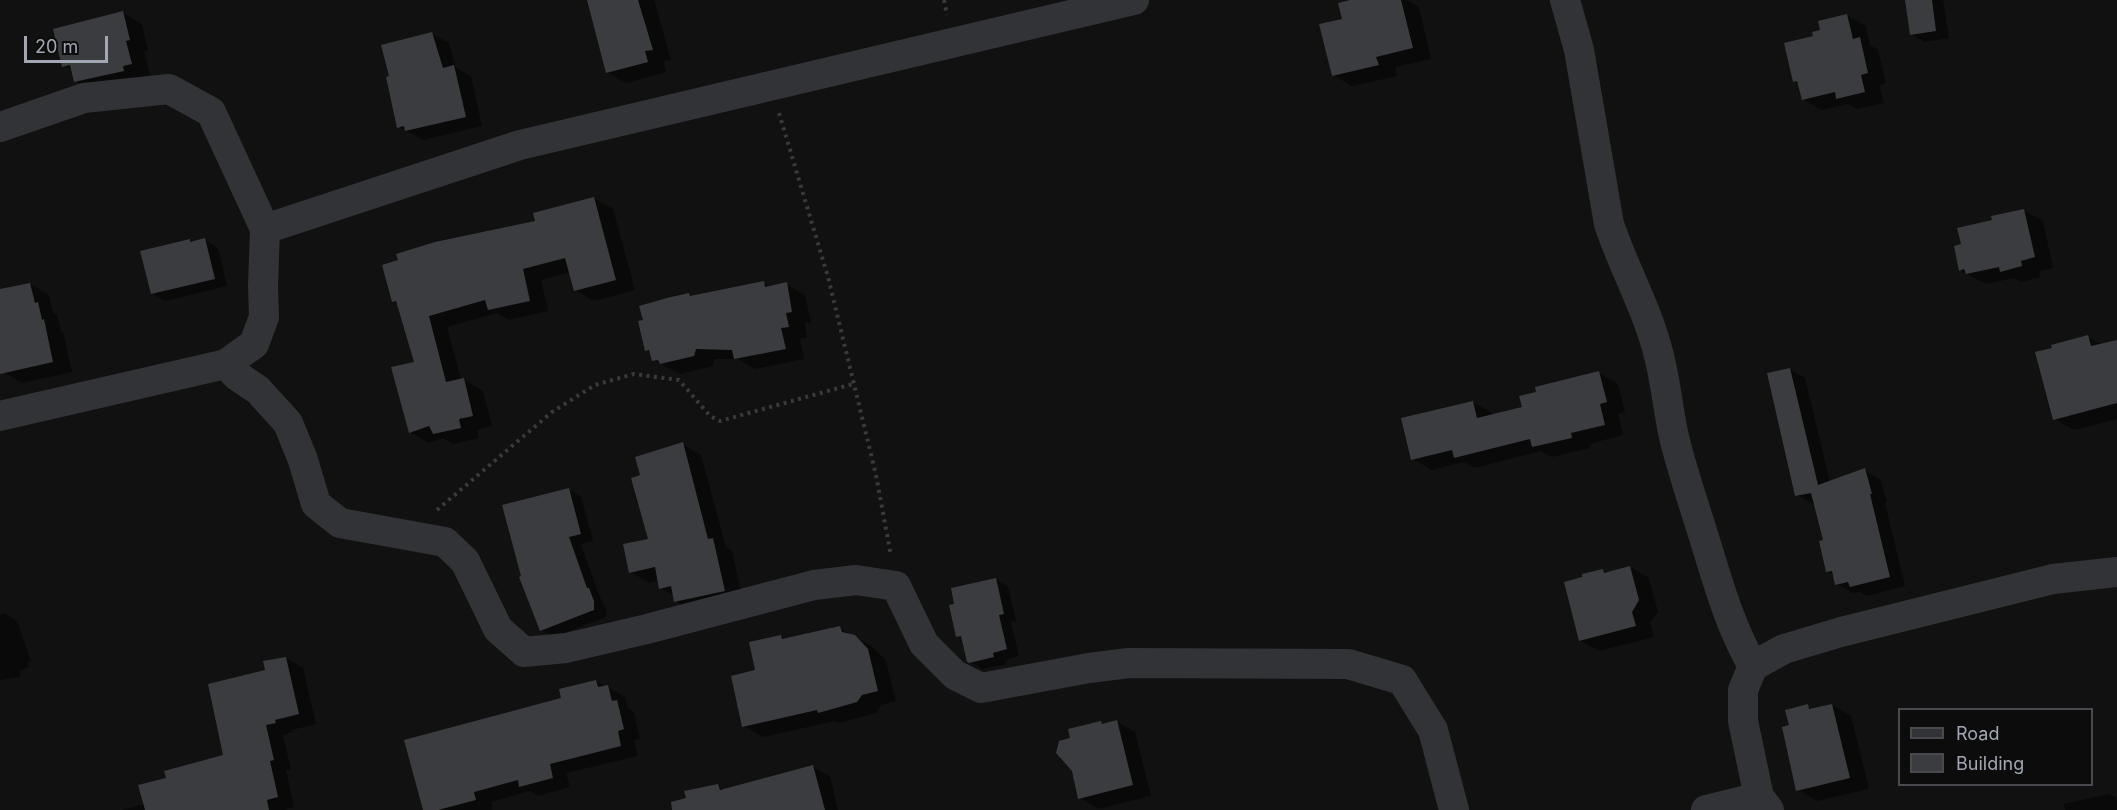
<!DOCTYPE html>
<html>
<head>
<meta charset="utf-8">
<style>
	body { margin:0 }
	#map { position:relative; width:2117px; height:810px; overflow:hidden; background:#111112; font-family:Inter,sans-serif }
	canvas { display:block }
	.legend { position:absolute; left:1898px; top:708px; width:195px; height:78px; box-sizing:border-box; background:#0c0c0d; border:2px solid #484a4f; margin:0; padding:8px 10px; list-style:none; font-size:18px; color:#a2a7b3 }
	.legend li { display:flex; align-items:center; gap:12px; height:30px }
	.legend b { width:30px; border:2px solid #484a4f }
	.scale { position:absolute; left:24px; top:36px; width:84px; height:27px; box-sizing:border-box; border:3px solid #a2a7b3; border-top:0; padding-left:8px; font-size:18px; line-height:21px; white-space:nowrap; color:#a2a7b3; -webkit-text-stroke:4px #0c0c0d; paint-order:stroke }
</style>
</head>
<body>
<div id="map">
<canvas width="2117" height="810"></canvas>
<ul class="legend">
<li><b style="height:8px;background:#323337"></b>Road</li>
<li><b style="height:16px;background:#3b3c3f"></b>Building</li>
</ul>
<div class="scale">20 m</div>
</div>
<script>
const ctx = document.querySelector('canvas').getContext('2d');
ctx.lineJoin = 'round';
function fill(path, color) { ctx.fillStyle = color; ctx.fill(path, 'evenodd'); }
function trace(path, color, width, dash) { ctx.strokeStyle = color; ctx.lineWidth = width; ctx.lineCap = dash ? 'butt' : 'round'; ctx.setLineDash(dash || []); ctx.stroke(path); }
const shadow = new Path2D(`
	M 593,0 L 654,0 L 671,60 L 663,61 L 666,72 L 626,83 L 607,72 Z
	M 1357,0 L 1406,0 L 1419,7 L 1431,59 L 1395,67 L 1397,76 L 1352,86 L 1333,75 Z
	M 1907,0 L 1943,0 L 1949,38 L 1924,42 L 1911,34 Z
	M 123,13 L 142,24 L 148,51 L 144,51 L 150,75 L 141,77 L 142,81 L 94,92 L 75,81 L 73,71 L 63,66 Z
	M 1847,15 L 1866,26 L 1870,45 L 1878,50 L 1886,83 L 1879,86 L 1884,103 L 1857,109 L 1848,104 L 1822,110 L 1803,99 L 1800,85 L 1794,81 L 1815,38 L 1822,31 Z
	M 432,34 L 449,43 L 456,68 L 471,76 L 482,126 L 423,140 L 399,127 Z
	M 594,198 L 613,209 L 635,290 L 594,301 L 575,290 L 570,272 L 541,280 L 548,311 L 509,320 L 496,313 L 447,327 L 461,380 L 464,380 L 483,391 L 492,426 L 477,430 L 479,438 L 453,444 L 443,438 L 429,443 L 410,432 L 416,363 L 399,304 L 393,301 L 537,222 Z
	M 2023,210 L 2043,221 L 2053,268 L 2039,271 L 2040,277 L 2021,282 L 2014,278 L 1986,284 L 1960,270 L 1963,245 L 1994,221 Z
	M 205,240 L 218,248 L 227,286 L 165,301 L 152,293 L 189,241 L 193,243 Z
	M 763,283 L 771,287 L 786,284 L 805,295 L 811,323 L 805,323 L 807,337 L 800,339 L 804,359 L 755,369 L 738,359 L 715,359 L 713,366 L 680,374 L 654,360 L 652,353 L 647,350 L 689,295 L 692,297 Z
	M 30,284 L 49,295 L 53,313 L 57,315 L 61,331 L 63,332 L 72,372 L 22,383 L 3,372 L 0,361 L 0,291 Z
	M 2087,336 L 2102,345 L 2117,342 L 2117,419 L 2074,430 L 2055,419 Z
	M 1789,369 L 1805,378 L 1830,482 L 1864,470 L 1880,479 L 1887,502 L 1885,503 L 1905,586 L 1867,596 L 1860,592 L 1852,593 L 1837,584 L 1834,575 L 1828,571 L 1824,542 L 1815,504 L 1813,504 L 1797,495 Z
	M 1599,373 L 1618,384 L 1625,412 L 1618,414 L 1623,435 L 1589,444 L 1590,448 L 1552,457 L 1541,451 L 1474,468 L 1464,462 L 1432,470 L 1413,459 L 1473,402 L 1492,413 L 1492,416 L 1524,408 Z
	M 682,444 L 701,455 L 726,547 L 732,551 L 743,601 L 694,612 L 675,601 L 674,596 L 661,588 L 659,580 L 650,583 L 630,572 L 650,540 L 642,476 Z
	M 568,489 L 581,497 L 593,541 L 581,544 L 599,595 L 606,609 L 606,617 L 554,637 L 541,630 Z
	M 1630,567 L 1649,578 L 1658,612 L 1650,623 L 1654,637 L 1599,651 L 1580,640 L 1603,570 L 1608,573 Z
	M 995,579 L 1008,587 L 1016,621 L 1011,622 L 1019,656 L 1005,660 L 1006,664 L 983,669 L 968,661 L 963,639 L 958,636 L 956,605 Z
	M 4,613 L 17,621 L 31,661 L 28,662 L 29,667 L 19,671 L 21,677 L 0,680 L 0,615 Z
	M 840,628 L 874,648 L 886,661 L 896,701 L 881,705 L 876,713 L 839,723 L 835,721 L 763,737 L 744,726 L 757,671 L 781,636 L 786,639 Z
	M 286,658 L 303,668 L 316,724 L 292,730 L 293,732 L 283,735 L 291,770 L 286,770 L 294,807 L 284,810 L 121,810 L 145,804 L 168,779 L 225,756 L 267,671 Z
	M 596,681 L 625,697 L 628,708 L 634,712 L 640,739 L 634,740 L 638,756 L 566,773 L 570,787 L 538,796 L 530,791 L 491,802 L 493,809 L 490,810 L 424,810 L 563,699 Z
	M 1832,705 L 1851,716 L 1869,789 L 1817,801 L 1798,790 L 1791,726 L 1807,706 L 1814,710 Z
	M 1116,721 L 1135,732 L 1151,796 L 1099,809 L 1080,798 L 1101,723 L 1105,724 Z
	M 813,767 L 830,776 L 838,810 L 677,810 L 688,800 L 718,786 L 725,790 Z
	M 2109,794 L 2117,799 L 2117,810 L 2065,810 L 2064,804 Z`);
const building = new Path2D(`
	M 587,0 L 638,0 L 653,50 L 645,51 L 648,62 L 606,73 Z
	M 1350,0 L 1401,0 L 1413,48 L 1376,57 L 1379,65 L 1332,76 L 1319,24 L 1342,19 L 1338,3 Z
	M 1905,0 L 1932,0 L 1936,31 L 1910,35 Z
	M 123,11 L 130,40 L 126,41 L 132,64 L 123,66 L 124,71 L 74,82 L 70,65 L 62,67 L 53,29 Z
	M 1847,14 L 1853,39 L 1860,37 L 1868,73 L 1861,75 L 1865,92 L 1836,99 L 1835,92 L 1802,100 L 1797,81 L 1793,82 L 1784,43 L 1813,36 L 1812,32 L 1820,30 L 1818,21 Z
	M 432,32 L 443,68 L 454,65 L 466,117 L 405,131 L 404,126 L 397,128 L 386,77 L 389,76 L 381,45 Z
	M 594,197 L 616,280 L 574,291 L 565,258 L 523,269 L 530,301 L 488,310 L 485,300 L 429,316 L 446,382 L 464,378 L 473,416 L 459,419 L 461,428 L 433,434 L 429,426 L 409,433 L 391,367 L 414,362 L 396,301 L 392,302 L 382,265 L 398,260 L 396,254 L 435,242 L 535,221 L 533,213 Z
	M 2024,209 L 2035,257 L 2021,261 L 2022,266 L 2000,272 L 1999,267 L 1966,274 L 1964,269 L 1959,271 L 1954,246 L 1961,244 L 1957,228 L 1992,220 L 1991,216 Z
	M 205,238 L 215,279 L 151,294 L 140,251 L 190,239 L 190,242 Z
	M 764,281 L 765,287 L 787,282 L 792,312 L 786,313 L 789,327 L 781,328 L 786,349 L 734,359 L 732,350 L 696,349 L 694,356 L 660,364 L 658,360 L 652,361 L 649,350 L 645,351 L 638,321 L 643,320 L 639,306 L 667,298 L 689,293 L 690,296 Z
	M 30,283 L 35,303 L 38,302 L 42,320 L 44,319 L 53,362 L 0,374 L 0,289 Z
	M 2088,335 L 2091,346 L 2117,340 L 2117,403 L 2053,420 L 2035,352 L 2052,348 L 2051,345 Z
	M 1790,368 L 1818,485 L 1865,468 L 1872,494 L 1870,494 L 1890,577 L 1850,587 L 1848,582 L 1835,585 L 1832,571 L 1826,572 L 1819,541 L 1823,540 L 1811,493 L 1795,496 L 1767,373 Z
	M 1599,371 L 1607,402 L 1600,404 L 1605,425 L 1571,433 L 1572,438 L 1532,447 L 1530,439 L 1454,458 L 1452,450 L 1411,460 L 1401,418 L 1473,401 L 1477,418 L 1522,407 L 1519,396 L 1536,392 L 1535,387 Z
	M 683,442 L 708,539 L 713,538 L 725,591 L 674,602 L 671,586 L 659,589 L 655,567 L 629,573 L 623,544 L 648,539 L 631,478 L 640,475 L 635,457 Z
	M 569,488 L 581,534 L 569,537 L 587,588 L 589,588 L 594,601 L 594,610 L 540,631 L 519,577 L 521,576 L 502,505 Z
	M 1630,566 L 1639,600 L 1632,612 L 1636,626 L 1579,641 L 1564,582 L 1582,577 L 1582,574 L 1603,569 L 1604,573 Z
	M 996,578 L 1004,614 L 999,615 L 1007,649 L 993,653 L 994,657 L 969,663 L 967,662 L 961,636 L 956,637 L 949,605 L 954,604 L 951,588 Z
	M 840,626 L 842,632 L 855,635 L 868,649 L 878,691 L 862,695 L 857,702 L 818,713 L 817,710 L 742,727 L 731,676 L 755,670 L 749,642 L 781,635 L 782,639 Z
	M 286,657 L 299,714 L 275,720 L 276,723 L 266,725 L 274,760 L 270,761 L 278,797 L 267,800 L 269,810 L 145,810 L 138,785 L 166,778 L 164,771 L 223,755 L 208,684 L 265,670 L 263,661 Z
	M 596,680 L 598,687 L 608,685 L 612,701 L 617,700 L 624,729 L 618,731 L 621,746 L 550,764 L 553,778 L 519,787 L 518,780 L 474,792 L 476,800 L 438,810 L 423,810 L 404,740 L 561,698 L 559,689 Z
	M 1808,704 L 1809,709 L 1832,704 L 1850,778 L 1796,791 L 1782,727 L 1789,725 L 1785,710 Z
	M 1117,720 L 1133,785 L 1078,799 L 1072,771 L 1056,753 L 1059,741 L 1070,738 L 1068,729 L 1101,721 L 1102,724 Z
	M 813,765 L 825,810 L 672,810 L 671,802 L 686,798 L 684,791 L 718,784 L 720,790 Z`);
const path = new Path2D(`
	M 944,0 L 947,15
	M 779,113 L 828,277 L 876,475 L 891,556
	M 437,510 L 552,412 L 595,385 L 634,374 L 679,380 L 710,416 L 720,421 L 853,384`);
const street = new Path2D(`
	M 1565,0 L 1579,50 L 1609,224 C 1624,269 1648,310 1659,356 C 1666,383 1668,410 1674,437 C 1682,470 1693,502 1703,534 C 1717,579 1729,625 1753,666
	M 0,127 L 84,98 L 169,89 L 211,112 L 265,229
	M 226,364 L 236,375 L 258,390 L 288,423 L 303,460 L 316,504 L 340,523 L 445,542 L 465,561 L 498,629 L 524,652 L 566,648 L 647,629 L 814,585 L 856,580 L 896,586 L 924,644 L 955,675 L 981,688 L 1089,668 L 1129,663 L 1348,664 L 1402,680 L 1433,730 L 1454,810
	M 0,416 L 226,364 L 254,344 L 264,317 L 263,286 L 265,229 L 520,145 L 1134,0
	M 1759,797 L 1743,721 L 1743,690 L 1753,666 L 1784,649 L 1841,632 L 2053,579 L 2117,572
	M 1706,810 L 1759,797 L 1769,810`);
fill(shadow, '#0007');
fill(building, '#3b3c3f');
trace(path, '#383a3e', 4, [3, 4.5]);
trace(street, '#323337', 30);
</script>
</body>
</html>
